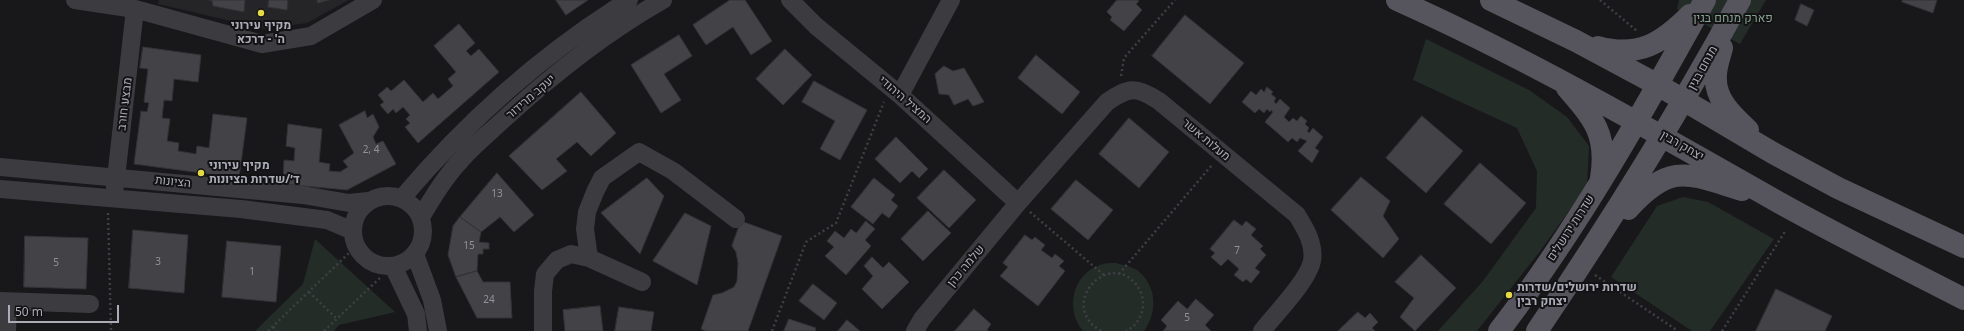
<!DOCTYPE html>
<html>
<head>
<meta charset="utf-8">
<style>
	body { margin:0 }
	#map { position:relative; width:1964px; height:331px; overflow:hidden; background:#18181a; font-family:"Noto Sans",sans-serif }
	canvas { display:block }
	.scale { position:absolute; left:8px; top:305px; width:111px; height:18px; box-sizing:border-box; border:2px solid #abacb8; border-top:0; padding-left:5px; font-size:12px; line-height:14px; white-space:nowrap; color:#abacb8; -webkit-text-stroke:3px #131315; paint-order:stroke }
</style>
</head>
<body>
<div id="map">
<canvas width="1964" height="331"></canvas>
<div class="scale">50 m</div>
</div>
<script>
const ctx = document.querySelector('canvas').getContext('2d');
ctx.lineJoin = 'round';
function fill(path, color) { ctx.fillStyle = color; ctx.fill(path, 'evenodd'); }
function trace(path, color, width, dash) { ctx.strokeStyle = color; ctx.lineWidth = width; ctx.lineCap = dash ? 'butt' : 'round'; ctx.setLineDash(dash || []); ctx.stroke(path); }
function drawText(font, color, halo, rows, align = 'center') {
  ctx.font = font + ' "Noto Sans",Heebo,sans-serif'; ctx.lineWidth = 4; ctx.setLineDash([]); ctx.textBaseline = 'middle'; ctx.strokeStyle = halo; ctx.fillStyle = color; for (const [text, x, y, turn = 0] of rows) {
    ctx.save(); ctx.translate(x, y); ctx.rotate((+turn || 0) * Math.PI / 180); ctx.textAlign = isNaN(turn) ? turn : align; if (halo) ctx.strokeText(text, 0, 0); ctx.fillText(text, 0, 0); ctx.restore();
  }
}
const built = new Path2D(`
	M 159,0 L 349,0 L 307,23 L 265,29 L 158,4 Z`);
const green = new Path2D(`
	M 1679,0 L 1766,0 L 1740,44 L 1677,9 Z
	M 1426,39 L 1529,90 L 1567,117 L 1589,146 L 1587,186 L 1538,254 L 1477,331 L 1438,331 L 1483,281 L 1536,208 L 1537,171 L 1517,128 L 1413,80 Z
	M 1683,197 L 1708,202 L 1774,239 L 1710,331 L 1692,331 L 1611,277 L 1657,206 Z
	M 315,239 L 395,312 L 339,325 L 334,331 L 255,331 L 303,284 Z
	M 1116,263 C 1123,265 1130,266 1137,270 C 1157,285 1158,312 1144,331 L 1083,331 C 1065,310 1072,274 1100,265 C 1105,263 1111,263 1116,263 Z`);
const building = new Path2D(`
	M 209,0 L 245,0 L 244,12 L 213,6 L 212,1 Z
	M 269,0 L 288,0 L 287,10 L 268,7 Z
	M 317,0 L 329,0 L 318,3 Z
	M 556,0 L 588,0 L 566,15 Z
	M 730,0 L 745,0 L 772,41 L 751,55 L 733,27 L 706,45 L 693,25 Z
	M 1117,0 L 1137,0 L 1139,1 L 1136,4 L 1142,10 L 1124,31 L 1110,20 L 1112,17 L 1107,12 Z
	M 1903,0 L 1937,0 L 1933,13 L 1902,2 Z
	M 1801,4 L 1814,10 L 1807,26 L 1795,20 Z
	M 1185,15 L 1244,63 L 1210,104 L 1152,56 Z
	M 459,24 L 475,43 L 466,51 L 471,56 L 479,49 L 499,72 L 418,143 L 405,127 L 410,123 L 406,119 L 410,115 L 403,107 L 396,113 L 393,109 L 388,114 L 380,105 L 384,102 L 378,95 L 387,87 L 391,91 L 404,80 L 423,102 L 433,93 L 438,99 L 453,86 L 448,79 L 456,72 L 434,46 Z
	M 679,35 L 692,56 L 664,74 L 681,100 L 661,113 L 631,65 Z
	M 143,47 L 201,55 L 198,82 L 174,79 L 172,101 L 164,100 L 162,118 L 170,119 L 167,141 L 179,143 L 178,151 L 196,154 L 197,146 L 209,148 L 213,114 L 247,118 L 239,178 L 134,164 L 141,111 L 147,112 L 149,103 L 144,102 L 148,69 L 140,68 Z
	M 785,49 L 812,75 L 783,105 L 756,79 Z
	M 1036,55 L 1080,92 L 1062,114 L 1018,78 Z
	M 944,66 L 953,71 L 964,68 L 984,102 L 973,106 L 968,99 L 954,105 L 949,95 L 939,94 L 935,74 Z
	M 814,81 L 867,110 L 840,160 L 820,149 L 835,121 L 802,102 Z
	M 1267,87 L 1273,92 L 1271,94 L 1276,98 L 1274,101 L 1276,104 L 1280,99 L 1290,108 L 1284,117 L 1289,122 L 1293,118 L 1297,121 L 1301,116 L 1307,121 L 1305,124 L 1309,128 L 1307,131 L 1309,133 L 1313,128 L 1323,137 L 1315,148 L 1319,151 L 1312,163 L 1298,151 L 1307,141 L 1300,138 L 1297,142 L 1292,138 L 1288,142 L 1265,122 L 1273,112 L 1271,110 L 1270,112 L 1267,109 L 1264,113 L 1259,109 L 1255,113 L 1242,102 L 1251,91 L 1256,95 L 1261,89 L 1264,92 Z
	M 581,92 L 616,133 L 591,156 L 577,142 L 556,159 L 567,171 L 542,190 L 509,156 Z
	M 365,111 L 367,118 L 373,114 L 379,127 L 373,137 L 376,144 L 383,141 L 396,164 L 347,190 L 283,184 L 284,160 L 294,161 L 295,148 L 286,146 L 288,124 L 322,129 L 319,162 L 330,164 L 329,171 L 340,172 L 348,167 L 343,161 L 354,153 L 339,125 Z
	M 1422,116 L 1463,151 L 1426,193 L 1386,158 Z
	M 1129,118 L 1169,152 L 1139,188 L 1099,154 Z
	M 896,137 L 928,169 L 919,178 L 912,171 L 900,183 L 875,159 Z
	M 1480,163 L 1526,203 L 1491,244 L 1444,204 Z
	M 944,170 L 976,200 L 949,228 L 917,198 Z
	M 497,173 L 534,215 L 514,232 L 500,217 L 481,232 L 460,217 Z
	M 1361,177 L 1390,201 L 1383,216 L 1399,239 L 1383,258 L 1331,210 Z
	M 647,178 L 664,196 L 640,254 L 601,213 Z
	M 874,178 L 895,195 L 891,200 L 898,206 L 889,218 L 882,213 L 873,224 L 851,207 Z
	M 1076,180 L 1113,210 L 1088,240 L 1051,209 Z
	M 928,211 L 951,233 L 923,261 L 901,239 Z
	M 685,213 L 711,226 L 697,285 L 653,261 Z
	M 460,217 L 481,232 L 479,242 L 489,243 L 489,249 L 483,249 L 483,254 L 478,254 L 477,271 L 456,277 L 448,255 L 453,226 Z
	M 1234,220 L 1242,226 L 1246,221 L 1256,229 L 1251,235 L 1263,246 L 1260,249 L 1266,255 L 1255,268 L 1260,272 L 1251,283 L 1246,279 L 1243,282 L 1234,275 L 1239,269 L 1228,259 L 1221,266 L 1211,257 L 1215,253 L 1210,249 Z
	M 741,221 L 782,236 L 748,331 L 706,331 L 701,329 L 713,295 L 722,293 L 734,287 L 737,281 L 738,263 L 736,252 L 732,246 Z
	M 866,221 L 875,229 L 865,240 L 871,246 L 846,275 L 825,256 L 834,247 L 827,241 L 835,231 L 844,238 L 851,229 L 856,233 Z
	M 133,230 L 188,235 L 184,293 L 129,288 Z
	M 1025,235 L 1032,240 L 1035,237 L 1045,245 L 1041,250 L 1052,258 L 1055,254 L 1064,261 L 1059,266 L 1065,271 L 1038,306 L 1000,276 L 1008,267 L 1003,263 Z
	M 25,236 L 88,238 L 86,289 L 24,287 Z
	M 227,241 L 281,246 L 276,302 L 222,297 Z
	M 1421,255 L 1456,288 L 1415,331 L 1400,317 L 1414,298 L 1395,282 Z
	M 872,257 L 883,268 L 889,262 L 909,282 L 882,309 L 862,289 L 873,276 L 864,266 Z
	M 477,271 L 483,282 L 510,282 L 512,318 L 477,318 L 456,277 Z
	M 813,284 L 837,303 L 824,320 L 799,301 Z
	M 1776,289 L 1832,316 L 1825,331 L 1756,331 Z
	M 1196,299 L 1214,315 L 1205,325 L 1211,331 L 1163,331 L 1167,326 L 1161,320 L 1178,301 L 1187,309 Z
	M 600,306 L 603,331 L 565,331 L 563,310 Z
	M 619,307 L 654,312 L 651,331 L 615,331 Z
	M 974,309 L 991,324 L 987,330 L 988,331 L 955,331 Z
	M 1358,312 L 1365,318 L 1370,313 L 1378,322 L 1372,328 L 1375,331 L 1338,331 Z
	M 789,319 L 816,328 L 815,331 L 784,331 Z
	M 847,320 L 860,331 L 838,331 Z`);
const path = new Path2D(`
	M 1600,0 L 1637,31
	M 1121,76 L 1124,58 L 1175,0
	M 1030,212 L 1104,275
	M 108,213 L 111,331
	M 1119,274 L 1212,165
	M 1595,275 L 1678,331
	M 309,292 L 337,319
	M 273,327 L 277,331
	M 268,331 L 350,252
	M 324,331 L 381,277
	M 772,331 L 806,242 L 836,223 L 884,102
	M 1101,331 C 1058,306 1105,252 1134,282 C 1140,288 1143,296 1143,304 C 1143,316 1136,326 1126,331
	M 1722,331 L 1786,230`);
const minor = new Path2D(`
	M 75,0 L 135,9 L 262,44 L 311,36 L 373,0
	M 790,0 L 816,26 L 900,95 L 1018,203
	M 900,95 L 951,0
	M 0,167 L 303,195 L 349,203 L 368,201
	M 115,187 L 135,9
	M 0,189 L 241,209 L 327,220 L 353,231
	M353 231a35 35 0 1 1 70 0a35 35 0 1 1-70 0Z
	M 402,198 C 468,120 542,54 629,0
	M 421,217 C 433,197 445,177 461,160 C 473,146 489,133 503,120 C 552,75 605,33 663,0
	M 415,254 L 432,300 L 438,331
	M 589,258 L 585,229 L 587,212 L 595,192 L 602,178 L 639,152 L 673,171 L 736,219
	M 393,266 L 416,314 L 418,331
	M 0,301 L 90,304
	M 7,331 L 8,302
	M 543,331 L 543,291 L 545,274 L 557,260 L 571,254 L 589,258 L 642,282
	M 915,331 L 922,319 L 1018,203 L 1107,102 C 1129,87 1136,86 1159,101 L 1297,215 C 1305,228 1315,244 1312,261 C 1308,281 1275,314 1262,331`);
const major = new Path2D(`
	M 1397,0 C 1529,59 1653,131 1778,202 C 1839,236 1902,267 1964,299
	M 1491,0 L 1576,41 L 1658,85 L 1773,153 L 1838,188 L 1964,247
	M 1598,47 C 1639,58 1662,43 1690,15
	M 1722,48 C 1720,56 1716,66 1716,75 C 1714,99 1732,115 1748,130
	M 1567,88 C 1594,119 1608,135 1601,178
	M 1628,209 C 1671,162 1687,173 1742,190
	M 1499,331 C 1578,228 1642,114 1705,0
	M 1537,331 C 1610,223 1678,114 1740,0`);
const markers = [
	[261,13,4,"#e4da45"],
	[201,173,4,"#e4da45"],
	[1509,295,4,"#e4da45"]
];
const numberNames = [
	["2, 4",371,150],
	["13",497,194],
	["15",469,246],
	["7",1237,251],
	["3",158,262],
	["5",56,263],
	["1",252,272],
	["24",489,300],
	["5",1187,318]
];
const parkNames = [
	["פארק מנחם בגין",1733,19]
];
const poiNames = [
	["מקיף עירוני",261,26,"center"],
	["ה' - דרכא",261,40,"center"],
	["מקיף עירוני",209,166],
	["ד׳/שדרות הציונות",209,180],
	["שדרות ירושלים/שדרות",1517,288],
	["יצחק רבין",1517,302]
];
const streetNames = [
	["מנחם בגין",1703,68,-61],
	["יעקב מרידור",531,97,-41],
	["המציל היהודי",905,100,41],
	["מבצע חורב",125,104,-83],
	["מעלות אשר",1206,140,40],
	["יצחק רבין",1682,146,30],
	["הציונות",173,182,6],
	["שדרות ירושלים",1571,228,-57],
	["שלמה כהן",966,266,-50]
];
fill(built, '#252427');
fill(green, '#242c28');
fill(building, '#434247');
trace(building, '#333235', 1);
trace(path, '#3f3f45', 2.5, [2, 3]);
trace(minor, '#3c3b40', 18);
trace(major, '#56555d', 22);
for (const [x, y, r, color] of markers) { const dot = new Path2D(); dot.arc(x, y, r, 0, 2 * Math.PI); ctx.fillStyle = color; ctx.fill(dot); trace(dot, '#131315', 1.5); }
drawText('10px', '#91929c', null, numberNames);
drawText('12px', '#84a28e', '#131315', parkNames);
drawText('bold 12px', '#abacb8', '#131315', poiNames, 'left');
drawText('12px', '#abacb8', '#131315', streetNames);
</script>
</body>
</html>
